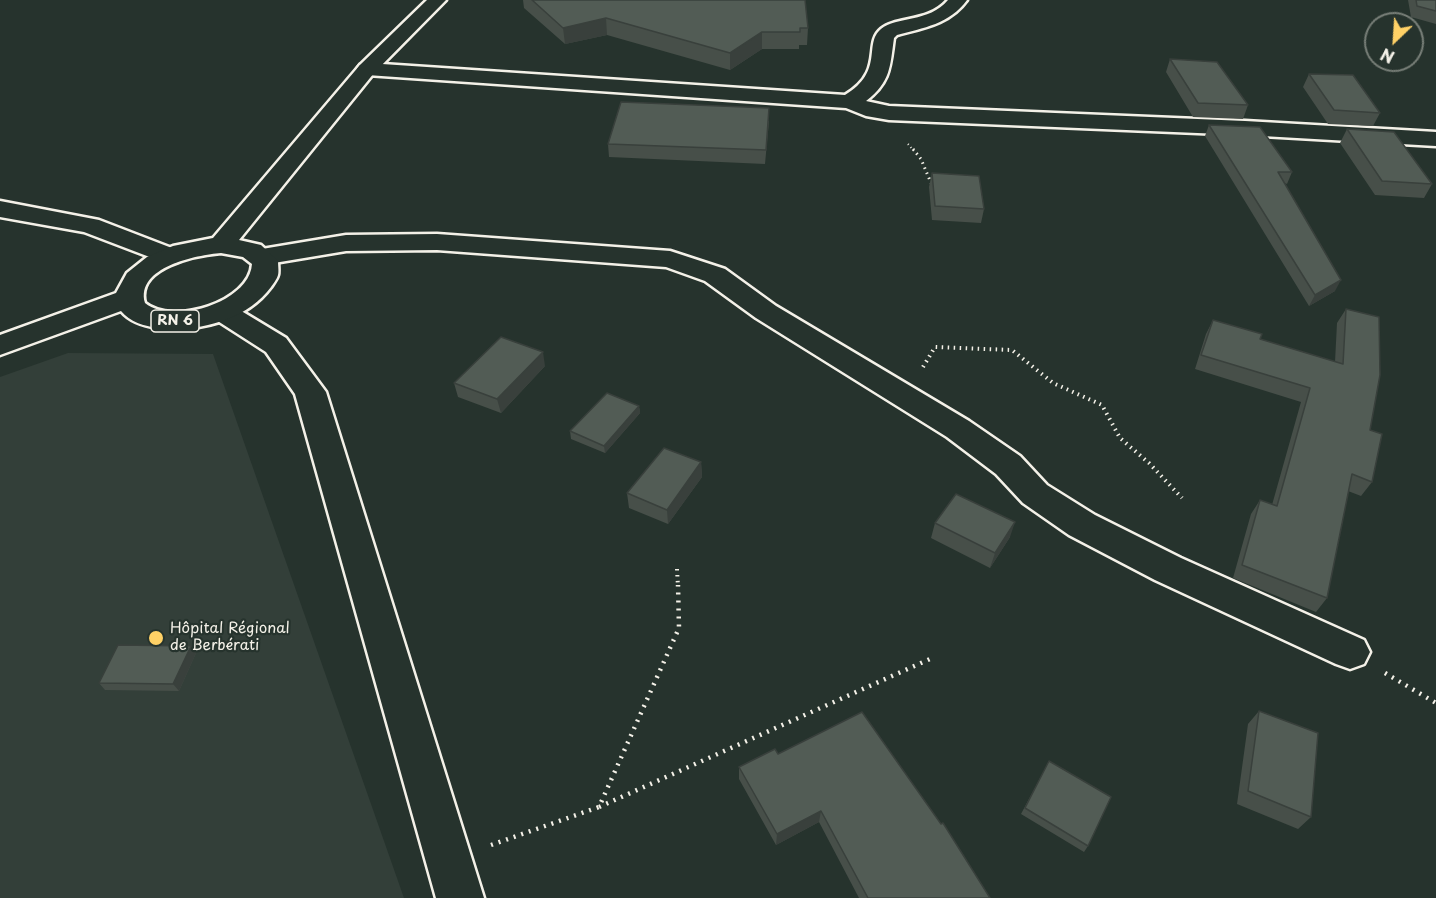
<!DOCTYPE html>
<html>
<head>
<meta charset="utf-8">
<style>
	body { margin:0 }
	#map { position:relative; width:1436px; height:898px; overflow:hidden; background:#26332d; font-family:"Playpen Sans",sans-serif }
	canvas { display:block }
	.north { position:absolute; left:1364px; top:12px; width:60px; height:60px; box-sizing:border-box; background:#26332d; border:2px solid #787f78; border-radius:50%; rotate:205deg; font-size:16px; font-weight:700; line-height:24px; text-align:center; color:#f4f1e8 }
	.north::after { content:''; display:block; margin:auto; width:21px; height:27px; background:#ffd166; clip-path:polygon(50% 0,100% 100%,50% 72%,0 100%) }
</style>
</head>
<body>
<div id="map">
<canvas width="1436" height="898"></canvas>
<div class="north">N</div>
</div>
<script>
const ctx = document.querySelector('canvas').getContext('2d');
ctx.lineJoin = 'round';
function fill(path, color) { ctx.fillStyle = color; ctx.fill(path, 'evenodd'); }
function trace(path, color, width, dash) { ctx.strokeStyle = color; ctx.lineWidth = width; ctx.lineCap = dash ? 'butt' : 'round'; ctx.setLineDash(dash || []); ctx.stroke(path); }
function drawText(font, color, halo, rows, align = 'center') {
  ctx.font = font + ' "Playpen Sans",sans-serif'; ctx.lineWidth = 4.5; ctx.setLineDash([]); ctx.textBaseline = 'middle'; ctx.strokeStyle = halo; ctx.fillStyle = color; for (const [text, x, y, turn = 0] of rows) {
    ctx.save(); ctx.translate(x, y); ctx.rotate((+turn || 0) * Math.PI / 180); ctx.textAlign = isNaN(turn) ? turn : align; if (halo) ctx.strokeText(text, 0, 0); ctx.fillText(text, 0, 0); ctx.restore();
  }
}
const built = new Path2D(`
	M 68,353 L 213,354 L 404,898 L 0,898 L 0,377 Z`);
const pathFar3 = new Path2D(`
	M 908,144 L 914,151`);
const pathFar2 = new Path2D(`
	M 913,149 L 921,159 L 931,183`);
const pathFar1 = new Path2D(`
	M 923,367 L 935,347 L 1012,350 L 1053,383 L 1102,405 L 1120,438 L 1149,463 L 1182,498
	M 677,569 L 678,587`);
const path = new Path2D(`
	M 1385,673 L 1436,703
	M 599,807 L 930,659
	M 491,845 L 599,807 L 679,628 L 678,585`);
const minor = new Path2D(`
	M 948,0 L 967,0 C 950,24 923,28 897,35 L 894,38 C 890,66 891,82 866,101 L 889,106 L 1245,121 L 1436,132 L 1436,146 L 1245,135 L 889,120 L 866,116 L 846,108 L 367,75 L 360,73 L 357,69 L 360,65 L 367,63 L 845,95 C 885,71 863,44 881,29 C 896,16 929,23 948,0 Z
	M 0,201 L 99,220 L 177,250 L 181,256 L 177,262 L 168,264 L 84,232 L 0,217 Z
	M 437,234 L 670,251 L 725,269 L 776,306 L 969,421 L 1020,456 L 1047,485 L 1095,515 L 1181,558 L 1364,640 L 1370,652 L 1364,664 L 1350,669 L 1336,664 L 1155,580 L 1069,535 L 1023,503 L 996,474 L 947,437 L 756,318 L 705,281 L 666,267 L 437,250 L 346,251 L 262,265 L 253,263 L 249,257 L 253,251 L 262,249 L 346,235 Z`);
const tertiary = new Path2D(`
	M 223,303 L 233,306 L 286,338 L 326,392 L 484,898 L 436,898 L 295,394 L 266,352 L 213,318 L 209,312 L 213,306 Z`);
const primary = new Path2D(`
	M 427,0 L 446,0 L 374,73 L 239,240 L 261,245 L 278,261 C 278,265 279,272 278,275 C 277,279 273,284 271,287 C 246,321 198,332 158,328 C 144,326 130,322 121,311 L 0,355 L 0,335 L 116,293 L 127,273 L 147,257 L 173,246 L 213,238 L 360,65 ZM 221,253 L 243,257 L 252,264 C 250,302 173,326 145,303 C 135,267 197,255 221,253 Z`);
const wall = new Path2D(`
	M 523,0 L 805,0 L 808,28 L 807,45 L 799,45 L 799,49 L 762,49 L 730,70 L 607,35 L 565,44 L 524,8 Z
	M 1408,0 L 1436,0 L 1436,24 L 1411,17 Z
	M 1170,59 L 1248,105 L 1243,119 L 1193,117 L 1166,72 Z
	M 1309,74 L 1380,113 L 1373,126 L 1328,124 L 1303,87 Z
	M 769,121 L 765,164 L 609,157 L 608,144 Z
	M 1209,125 L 1292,172 L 1287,184 L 1285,183 L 1335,291 L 1309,306 L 1205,136 Z
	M 1347,129 L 1432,184 L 1424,198 L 1375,195 L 1340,143 Z
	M 932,173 L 984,209 L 981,223 L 932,220 L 929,187 Z
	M 1346,309 L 1370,430 L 1372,482 L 1361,496 L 1348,491 L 1327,598 L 1316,612 L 1233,578 L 1251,514 L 1260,500 L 1272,505 L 1301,402 L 1195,369 L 1206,334 L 1213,320 L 1260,339 L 1335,362 L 1337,323 Z
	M 545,366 L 501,413 L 458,397 L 454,383 Z
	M 639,406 L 640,413 L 605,453 L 571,439 L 570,431 Z
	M 701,462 L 702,477 L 668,524 L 629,508 L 627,493 Z
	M 935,523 L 1010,537 L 990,568 L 931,538 Z
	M 196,653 L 179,691 L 105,690 L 99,683 Z
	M 1259,711 L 1311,817 L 1298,829 L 1237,804 L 1248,724 Z
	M 778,754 L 990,898 L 859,898 L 819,822 L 776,845 L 739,779 L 739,767 Z
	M 1049,761 L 1088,846 L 1084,852 L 1021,814 Z`);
const shadedWall = new Path2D(`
	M 606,18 L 607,35 L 565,44 L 563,28 Z
	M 762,32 L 762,49 L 730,70 L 730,53 Z
	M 1341,280 L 1335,291 L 1309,306 L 1315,295 Z
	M 543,352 L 545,366 L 501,413 L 497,399 Z
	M 639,406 L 640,413 L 605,453 L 604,446 Z
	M 701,462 L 702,477 L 668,524 L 667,510 Z
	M 1015,522 L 1010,537 L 990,568 L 995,553 Z
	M 191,646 L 196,653 L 179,691 L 173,684 Z
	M 821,811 L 819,822 L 776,845 L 777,834 Z`);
const building = new Path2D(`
	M 532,0 L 805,0 L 808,28 L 800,28 L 800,32 L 762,32 L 730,53 L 606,18 L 563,28 Z
	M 1416,0 L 1436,0 L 1436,11 L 1417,6 Z
	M 1170,59 L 1217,62 L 1248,105 L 1198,103 Z
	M 1309,74 L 1353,75 L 1380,113 L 1334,110 Z
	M 621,102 L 769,108 L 766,150 L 608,144 Z
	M 1209,125 L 1260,127 L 1292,172 L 1278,172 L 1341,280 L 1315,295 Z
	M 1347,129 L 1394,132 L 1432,184 L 1382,181 Z
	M 932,173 L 979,176 L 984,209 L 935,206 Z
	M 1346,309 L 1379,317 L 1380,375 L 1370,430 L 1382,434 L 1372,482 L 1352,474 L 1327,598 L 1242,565 L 1260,500 L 1277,506 L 1310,388 L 1201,355 L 1213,320 L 1262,334 L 1260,339 L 1343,364 Z
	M 501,337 L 543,352 L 497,399 L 454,383 Z
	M 607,393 L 639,406 L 604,446 L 570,431 Z
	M 664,448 L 701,462 L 667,510 L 627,493 Z
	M 956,494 L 1015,522 L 995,553 L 935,523 Z
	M 118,645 L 191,646 L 173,684 L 99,683 Z
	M 1259,711 L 1318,733 L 1311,817 L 1248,791 Z
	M 862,712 L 941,824 L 943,823 L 990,898 L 868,898 L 821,811 L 777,834 L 739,767 L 775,749 L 778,754 Z
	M 1049,761 L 1111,797 L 1088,846 L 1025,808 Z`);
const markers = [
	[156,638,8,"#ffd166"]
];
const shields = [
	[175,321,48]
];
const shieldNames = [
	["RN 6",175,321]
];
const poiNames = [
	["Hôpital Régional",170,629],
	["de Berbérati",170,646]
];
fill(built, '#333f39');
trace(minor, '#f4f1e8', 5);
trace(tertiary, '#f4f1e8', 5);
trace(primary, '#f4f1e8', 5);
trace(pathFar3, '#f4f1e8', 2, [1, 3]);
trace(pathFar2, '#f4f1e8', 3, [1.5, 4]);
trace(pathFar1, '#f4f1e8', 4, [1.5, 4.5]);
trace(path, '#f4f1e8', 4.5, [2, 6]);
fill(minor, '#26332d');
fill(tertiary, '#26332d');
fill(primary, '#26332d');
fill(wall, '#474f49');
fill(shadedWall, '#39403c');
fill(building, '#525c55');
trace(building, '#39403c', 1.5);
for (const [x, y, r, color] of markers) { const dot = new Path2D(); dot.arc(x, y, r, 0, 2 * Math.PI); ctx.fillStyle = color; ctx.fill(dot); trace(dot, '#26332d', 2); }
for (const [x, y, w] of shields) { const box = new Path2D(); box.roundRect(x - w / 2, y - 11, w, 22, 4.5); ctx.fillStyle = '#26332d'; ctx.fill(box); trace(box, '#f4f1e8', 1.5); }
drawText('bold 14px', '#f4f1e8', null, shieldNames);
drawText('15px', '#f4f1e8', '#26332d', poiNames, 'left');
</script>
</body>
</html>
